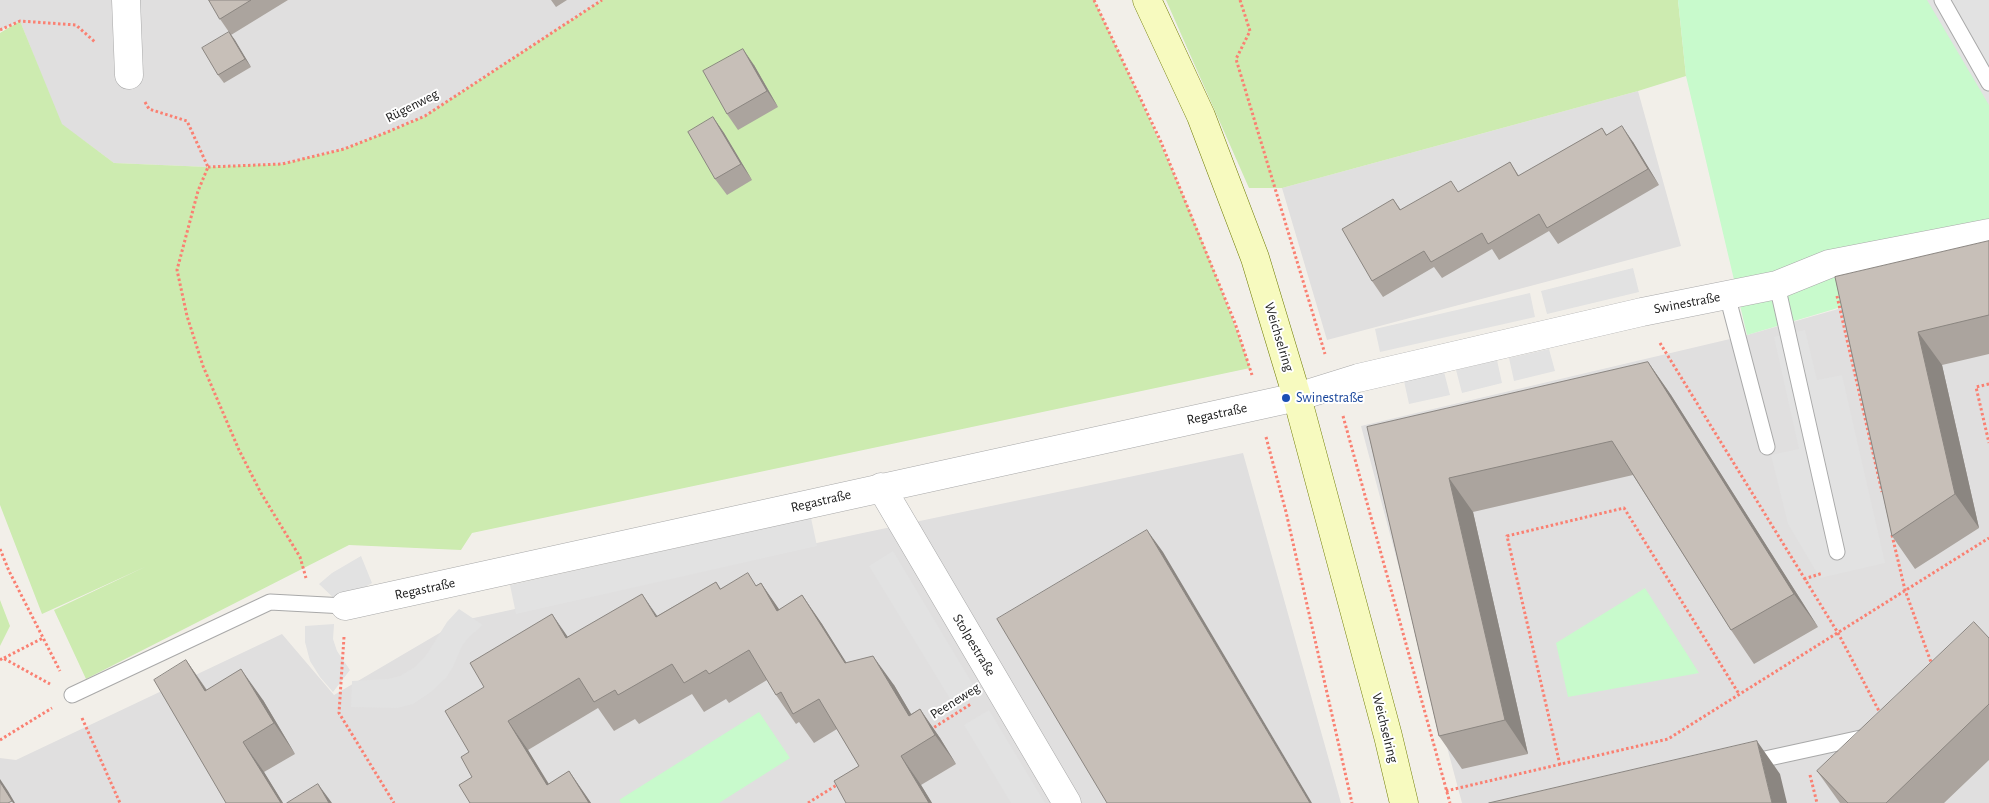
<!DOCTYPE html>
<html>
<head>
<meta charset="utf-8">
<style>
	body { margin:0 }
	canvas { display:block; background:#f2efe9 }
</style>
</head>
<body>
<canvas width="1989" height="803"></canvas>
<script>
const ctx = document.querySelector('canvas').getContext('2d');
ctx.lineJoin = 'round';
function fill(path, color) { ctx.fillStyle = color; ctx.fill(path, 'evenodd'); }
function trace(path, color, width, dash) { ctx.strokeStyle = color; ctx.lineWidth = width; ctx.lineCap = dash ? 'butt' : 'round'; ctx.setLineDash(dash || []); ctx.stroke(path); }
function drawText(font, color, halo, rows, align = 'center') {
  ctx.font = font + ' "Alegreya Sans",sans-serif'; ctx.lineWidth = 4; ctx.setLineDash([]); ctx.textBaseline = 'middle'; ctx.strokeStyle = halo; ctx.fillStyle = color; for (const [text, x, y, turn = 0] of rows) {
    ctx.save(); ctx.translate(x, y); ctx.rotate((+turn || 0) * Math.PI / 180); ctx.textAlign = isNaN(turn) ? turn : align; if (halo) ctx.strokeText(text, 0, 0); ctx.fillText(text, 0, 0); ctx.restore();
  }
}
const residential = new Path2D(`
	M 0,0 L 602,0 L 425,116 L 400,127 L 344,149 L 282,164 L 208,167 L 114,163 L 61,124 L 20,21 L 0,30 Z
	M 1638,91 L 1681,246 L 1327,340 L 1282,188 Z
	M 1989,266 L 1989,803 L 1462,803 L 1361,426 L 1747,335 Z
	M 1243,453 L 1341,803 L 0,803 L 0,758 L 16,760 L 282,634 L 334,695 L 460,621 L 858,534 Z`);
const grass = new Path2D(`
	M 602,0 L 1094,0 C 1151,120 1207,242 1250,368 L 472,533 L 461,550 L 349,545 L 86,679 L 54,610 L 147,566 L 42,614 L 0,505 L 0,33 L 20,21 L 62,124 L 114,163 L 208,167 L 282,164 L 344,149 L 400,127 L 425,116 Z
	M 1166,0 L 1678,0 L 1686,76 L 1638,91 L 1282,188 L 1249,188 Z
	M 0,600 L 10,626 L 0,646 Z`);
const park = new Path2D(`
	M 1678,0 L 1989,0 L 1989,263 L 1747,335 L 1686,76 Z
	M 1645,588 L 1699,673 L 1568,697 L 1556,643 Z
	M 759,712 L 790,758 L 719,803 L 621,803 L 619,800 Z`);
const parking = new Path2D(`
	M 1927,0 L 1989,0 L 1989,105 Z
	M 1633,268 L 1639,292 L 1547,314 L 1541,291 Z
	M 1530,293 L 1535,317 L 1380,352 L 1375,329 Z
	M 1805,330 L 1817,380 L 1842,375 L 1885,563 L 1820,578 L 1788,524 L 1771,455 L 1799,449 L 1774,337 Z
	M 1549,349 L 1555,371 L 1514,381 L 1509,358 Z
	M 1497,360 L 1502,383 L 1462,393 L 1456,370 Z
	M 1444,372 L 1450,395 L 1409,404 L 1404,381 Z
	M 811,518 L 817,546 L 516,614 L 510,585 Z
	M 893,551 L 975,688 L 952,702 L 869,566 Z
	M 361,556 L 372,583 L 350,596 L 341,605 L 319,584 L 332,573 Z
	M 459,609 L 483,625 L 469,637 L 462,646 L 453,667 L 446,678 L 431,692 L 413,704 L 398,708 L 351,707 L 352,681 L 388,679 L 400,676 L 415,667 L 427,654 L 447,622 Z
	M 334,624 L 333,639 L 337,651 L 350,670 L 333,692 L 320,677 L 310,661 L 305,642 L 305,626 Z
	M 989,710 L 1045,803 L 1011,803 L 964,725 Z`);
const path = new Path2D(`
	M 1094,0 L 1161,142 L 1235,323 L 1252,375
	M 1240,0 L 1250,31 L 1236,59 L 1325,354
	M 0,30 L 20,21 L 76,25 L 95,42
	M 145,102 L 149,109 L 187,121 L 208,167 L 198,191 L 177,270 L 187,316 L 203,366 L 239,450 L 261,493 L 300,557 L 306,578
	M 208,167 L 282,164 L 344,149 L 385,133 L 425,116 L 602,0
	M 1837,296 L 1882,492
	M 1660,343 L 1838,633 L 1879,711
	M 1989,384 L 1976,387 L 1989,443
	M 1343,416 L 1450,803
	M 1266,437 L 1286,512 L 1352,803
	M 1892,535 L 1905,590 L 1932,665
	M 0,549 L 9,571 L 60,671
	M 1804,579 L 1823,573
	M 344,637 L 339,713 L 394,803
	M 4,658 L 43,638
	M 0,660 L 3,658 L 50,684
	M 82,718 L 120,803
	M 930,730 L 971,704
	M 0,740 L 52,708
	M 1560,765 L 1507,536 L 1624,508 L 1739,694
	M 1810,775 L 1817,803
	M 1446,791 L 1668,739 L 1989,538
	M 808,803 L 840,783`);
const lane = new Path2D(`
	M 1942,0 L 1989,83
	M 1777,285 L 1837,552
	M 1727,295 L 1767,447
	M 72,695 L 270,602 L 345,606
	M 1751,762 L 1870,736`);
const street = new Path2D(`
	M 126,0 L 129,75
	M 881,487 L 1067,803
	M 345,606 L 1297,397 L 1358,378 L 1642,312 L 1777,285 L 1829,264 L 1989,233`);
const secondary = new Path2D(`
	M 1147,0 L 1201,116 L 1255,258 L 1297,397 L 1388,736 L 1404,803`);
const wall = new Path2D(`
	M 209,0 L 288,0 L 231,35 L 220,19 Z
	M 551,0 L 567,0 L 556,7 Z
	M 229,32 L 251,67 L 224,83 L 218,75 Z
	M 754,65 L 778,107 L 738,130 L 727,114 Z
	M 713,117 L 724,133 L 752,180 L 727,195 L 715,179 Z
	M 1602,128 L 1607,135 L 1633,142 L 1659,185 L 1558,244 L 1549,231 L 1499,260 L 1492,249 L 1442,278 L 1434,267 L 1383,297 L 1372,281 L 1393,199 L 1401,210 L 1459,192 L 1510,162 L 1519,176 Z
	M 1989,241 L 1989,354 L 1942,365 L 1979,528 L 1915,569 L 1892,536 L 1835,277 Z
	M 1648,362 L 1671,395 L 1818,627 L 1754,664 L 1731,630 L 1633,475 L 1473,512 L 1528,754 L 1462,769 L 1439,736 L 1367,427 Z
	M 716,582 L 721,589 L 757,585 L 761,583 L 779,610 L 802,595 L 822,624 L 846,663 L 894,685 L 911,714 L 920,709 L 940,738 L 956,764 L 921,785 L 932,803 L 846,803 L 859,766 L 837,729 L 814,743 L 799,722 L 796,724 L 776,695 L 767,680 L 729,703 L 726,699 L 704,712 L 692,694 L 639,724 L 635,719 L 614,731 L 598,708 L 528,750 L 549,784 L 569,771 L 591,803 L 470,803 L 472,777 L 469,752 L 568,637 L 657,616 Z
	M 1989,638 L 1989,760 L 1944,803 L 1840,803 L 1817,771 Z
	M 186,660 L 207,690 L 263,700 L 295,754 L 264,772 L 283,803 L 226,803 Z`);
const shadedWall = new Path2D(`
	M 229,32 L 235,40 L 251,67 L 245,59 Z
	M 743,49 L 754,65 L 778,107 L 767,91 Z
	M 713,117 L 724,133 L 752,180 L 741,164 Z
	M 1622,126 L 1633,142 L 1659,185 L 1648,169 Z
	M 1918,332 L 1942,365 L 1979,528 L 1955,494 Z
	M 1648,362 L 1671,395 L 1818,627 L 1794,594 Z
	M 1449,478 L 1473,512 L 1528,754 L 1505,720 Z
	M 1147,530 L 1163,552 L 1312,803 L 1310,803 Z
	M 761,583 L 781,612 L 777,611 Z
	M 642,594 L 662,623 L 656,617 Z
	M 802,595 L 822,624 L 865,692 L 845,663 Z
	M 552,614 L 572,643 L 566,638 Z
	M 873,656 L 894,685 L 927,741 L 909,716 Z
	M 186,660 L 207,691 L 205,691 Z
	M 241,669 L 263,700 L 295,754 L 274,723 Z
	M 920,709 L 940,738 L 956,764 L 935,735 Z
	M 508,721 L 528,750 L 560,803 L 547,785 Z
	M 1757,741 L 1780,774 L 1787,803 L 1772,803 Z
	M 243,742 L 264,772 L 283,803 L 281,803 Z
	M 901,756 L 921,785 L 932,803 L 929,803 Z
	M 569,771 L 591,803 L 589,803 Z
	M 0,779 L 8,791 L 15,803 L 13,803 L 0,782 Z
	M 318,784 L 332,803 L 329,803 Z`);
const building = new Path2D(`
	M 209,0 L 251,0 L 220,19 Z
	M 229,32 L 245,59 L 218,75 L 202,48 Z
	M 743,49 L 767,91 L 727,114 L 703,71 Z
	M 713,117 L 741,164 L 715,179 L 688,132 Z
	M 1622,126 L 1648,169 L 1547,228 L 1539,214 L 1488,244 L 1482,233 L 1431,262 L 1424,251 L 1372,281 L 1342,229 L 1393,199 L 1400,210 L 1451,181 L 1458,192 L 1510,162 L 1518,176 L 1602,128 L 1606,135 Z
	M 1989,241 L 1989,315 L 1918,332 L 1955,494 L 1892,536 L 1835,277 Z
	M 1648,362 L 1794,594 L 1731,630 L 1612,441 L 1449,478 L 1505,720 L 1439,736 L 1367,427 Z
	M 1147,530 L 1310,803 L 1107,803 L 997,619 Z
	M 748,573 L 756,586 L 761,583 L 777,611 L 802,595 L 845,663 L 873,656 L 909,716 L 920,709 L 935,735 L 901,756 L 929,803 L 846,803 L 834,781 L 859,766 L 819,699 L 793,714 L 781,692 L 776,695 L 749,650 L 709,674 L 706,670 L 684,683 L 672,664 L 618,695 L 615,690 L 594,702 L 579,678 L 508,721 L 547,785 L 569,771 L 589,803 L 470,803 L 459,785 L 472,777 L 461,757 L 469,752 L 445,711 L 484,687 L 470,663 L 552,614 L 566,638 L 642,594 L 656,617 L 716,582 L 720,589 Z
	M 1974,622 L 1989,638 L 1989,704 L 1886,803 L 1848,803 L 1817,771 Z
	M 186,660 L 205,691 L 241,669 L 274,723 L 243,742 L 281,803 L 226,803 L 154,680 Z
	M 1757,741 L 1772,803 L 1489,803 Z
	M 0,782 L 12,801 L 8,803 L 0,803 Z
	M 318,784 L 329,803 L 287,803 Z`);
const markers = [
	[1286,398,5,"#1a4fb4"]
];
const streetNames = [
	["Rügenweg",412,106,-27],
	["Swinestraße",1687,303,-11],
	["Weichselring",1279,337,73],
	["Regastraße",1217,414,-12],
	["Regastraße",821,501,-13],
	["Regastraße",425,589,-12],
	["Stolpestraße",974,645,59],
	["Peeneweg",955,701,-32],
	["Weichselring",1385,728,76]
];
const transitNames = [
	["Swinestraße",1296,398]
];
fill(residential, '#e0dfdf');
fill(grass, '#cdebb0');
fill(park, '#c8facc');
fill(parking, '#e2e2e2');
trace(lane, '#a9a9a9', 17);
trace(street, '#a9a9a9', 29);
trace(secondary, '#707d05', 29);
trace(path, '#fa8072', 3, [2.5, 2.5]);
trace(lane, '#fff', 15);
trace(street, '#fff', 28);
trace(secondary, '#f7fabf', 28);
fill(wall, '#aba49e');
fill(shadedWall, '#8b8681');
fill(building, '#c7bfb8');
trace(building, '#8b8681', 1);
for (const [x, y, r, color] of markers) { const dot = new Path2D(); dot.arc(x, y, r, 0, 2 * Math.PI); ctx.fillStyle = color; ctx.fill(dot); trace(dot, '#fff', 2); }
drawText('14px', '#222', '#fff', streetNames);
drawText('14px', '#164399', '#fff', transitNames, 'left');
</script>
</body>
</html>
